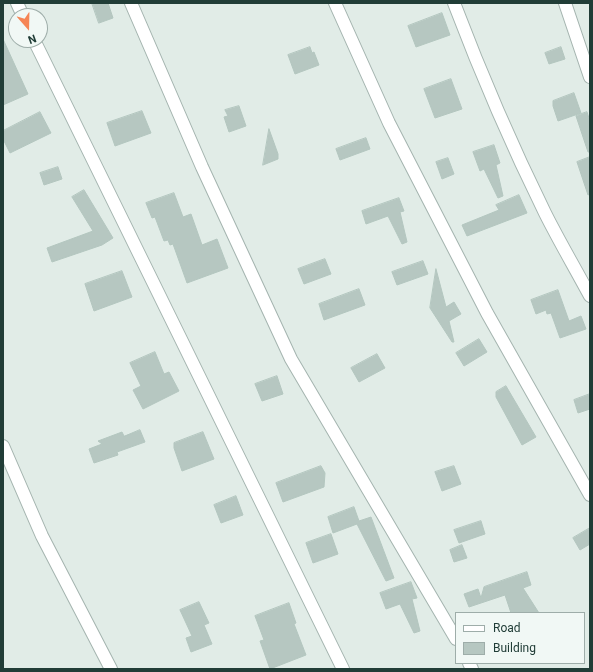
<!DOCTYPE html>
<html>
<head>
<meta charset="utf-8">
<style>
	body { margin:0 }
	#map { position:relative; width:593px; height:672px; overflow:hidden; background:#e1ece7; font-family:Roboto,sans-serif }
	canvas { display:block }
	.frame { position:absolute; inset:0; border:4px solid #213d37; pointer-events:none }
	.legend { position:absolute; left:455px; top:612px; width:130px; height:52px; box-sizing:border-box; background:#f1f8f5; border:1px solid #9eada9; margin:0; padding:5px 7px; list-style:none; font-size:12px; color:#213d37 }
	.legend li { display:flex; align-items:center; gap:8px; height:20px }
	.legend b { width:20px; border:1px solid #9eada9 }
	.north { position:absolute; left:8px; top:8px; width:40px; height:40px; box-sizing:border-box; background:#f1f8f5; border:1px solid #9eada9; border-radius:50%; rotate:160deg; font-size:11px; font-weight:700; line-height:16px; text-align:center; color:#213d37 }
	.north::after { content:''; display:block; margin:auto; width:14px; height:18px; background:#f68555; clip-path:polygon(50% 0,100% 100%,50% 72%,0 100%) }
</style>
</head>
<body>
<div id="map">
<canvas width="593" height="672"></canvas>
<div class="frame"></div>
<ul class="legend">
<li><b style="height:5px;background:#fff"></b>Road</li>
<li><b style="height:11px;background:#b6c7c1"></b>Building</li>
</ul>
<div class="north">N</div>
</div>
<script>
const ctx = document.querySelector('canvas').getContext('2d');
ctx.lineJoin = 'round';
function fill(path, color) { ctx.fillStyle = color; ctx.fill(path, 'evenodd'); }
function trace(path, color, width, dash) { ctx.strokeStyle = color; ctx.lineWidth = width; ctx.lineCap = dash ? 'butt' : 'round'; ctx.setLineDash(dash || []); ctx.stroke(path); }
const building = new Path2D(`
	M 92,3 L 108,3 L 113,18 L 99,23 Z
	M 442,13 L 450,35 L 416,47 L 408,26 Z
	M 3,39 L 28,94 L 3,105 Z
	M 310,47 L 312,53 L 314,52 L 319,65 L 295,74 L 288,55 Z
	M 561,47 L 565,59 L 549,64 L 545,53 Z
	M 451,79 L 462,109 L 435,118 L 424,89 Z
	M 574,93 L 581,113 L 558,121 L 553,106 L 553,101 Z
	M 239,106 L 246,126 L 229,132 L 224,117 L 228,116 L 225,110 Z
	M 142,111 L 151,133 L 115,146 L 107,123 Z
	M 40,112 L 51,133 L 10,153 L 3,139 L 3,131 Z
	M 587,112 L 590,121 L 590,152 L 588,152 L 576,116 Z
	M 269,129 L 278,154 L 278,159 L 263,165 Z
	M 366,138 L 370,149 L 340,160 L 336,149 Z
	M 494,145 L 500,163 L 496,165 L 503,196 L 498,198 L 484,169 L 480,171 L 473,152 Z
	M 590,157 L 590,194 L 588,195 L 577,162 Z
	M 448,158 L 454,174 L 442,179 L 436,162 Z
	M 58,167 L 62,179 L 44,185 L 40,173 Z
	M 84,190 L 113,238 L 102,245 L 52,262 L 47,248 L 93,231 L 72,197 Z
	M 174,193 L 183,217 L 191,214 L 202,245 L 217,239 L 228,268 L 187,283 L 173,244 L 170,245 L 168,240 L 164,241 L 155,217 L 152,218 L 146,203 Z
	M 519,195 L 527,213 L 467,236 L 462,225 L 499,210 L 496,205 Z
	M 399,198 L 404,211 L 400,212 L 407,242 L 402,244 L 388,216 L 366,224 L 362,211 Z
	M 325,259 L 331,274 L 304,284 L 298,269 Z
	M 423,261 L 428,274 L 397,285 L 392,272 Z
	M 436,269 L 446,307 L 454,302 L 461,314 L 449,321 L 454,342 L 452,342 L 430,308 Z
	M 122,271 L 132,297 L 94,311 L 85,284 Z
	M 359,289 L 365,305 L 324,320 L 319,304 Z
	M 558,290 L 569,321 L 581,316 L 586,329 L 560,338 L 551,313 L 547,314 L 546,310 L 536,314 L 531,300 Z
	M 479,339 L 487,352 L 464,366 L 456,353 Z
	M 155,352 L 164,374 L 169,372 L 179,391 L 143,409 L 133,390 L 141,386 L 130,363 Z
	M 377,354 L 385,368 L 359,382 L 351,368 Z
	M 277,376 L 283,394 L 262,401 L 255,384 Z
	M 506,386 L 536,437 L 522,445 L 496,397 L 496,392 Z
	M 590,394 L 590,409 L 578,413 L 574,400 Z
	M 140,430 L 145,442 L 117,452 L 118,455 L 94,463 L 89,449 L 102,444 L 98,441 L 122,432 L 124,436 Z
	M 203,432 L 214,459 L 182,471 L 174,448 L 174,443 Z
	M 321,466 L 325,473 L 324,487 L 283,502 L 276,483 Z
	M 454,466 L 461,484 L 442,491 L 435,472 Z
	M 236,496 L 243,515 L 221,523 L 214,505 Z
	M 354,507 L 359,521 L 371,517 L 394,578 L 386,581 L 357,524 L 333,533 L 328,517 Z
	M 481,521 L 485,534 L 459,543 L 454,530 Z
	M 590,528 L 590,544 L 580,550 L 573,538 Z
	M 331,534 L 338,554 L 313,563 L 306,543 Z
	M 462,545 L 467,558 L 454,562 L 450,550 Z
	M 527,572 L 531,585 L 523,588 L 539,613 L 511,613 L 505,595 L 469,607 L 464,594 L 478,589 L 481,598 L 484,587 Z
	M 411,582 L 417,598 L 412,599 L 420,631 L 414,633 L 400,604 L 386,609 L 380,593 Z
	M 199,602 L 209,623 L 204,625 L 212,644 L 191,652 L 186,638 L 192,636 L 180,610 Z
	M 289,603 L 296,623 L 294,624 L 306,655 L 270,669 L 260,641 L 264,640 L 255,616 Z`);
const minor = new Path2D(`
	M 17,3 L 23,16
	M 131,3 L 202,167 L 291,359 L 456,639
	M 335,3 L 389,123 L 487,313 L 590,495
	M 454,3 C 481,74 511,144 545,213 C 559,241 575,268 590,296
	M 565,3 L 590,77
	M 34,40 L 343,669
	M 3,446 L 42,536 L 111,669
	M 469,663 L 472,669`);
fill(building, '#b6c7c1');
trace(building, '#b3c6bf', 1);
trace(minor, '#a4b4af', 14);
trace(minor, '#fff', 12);
</script>
</body>
</html>
